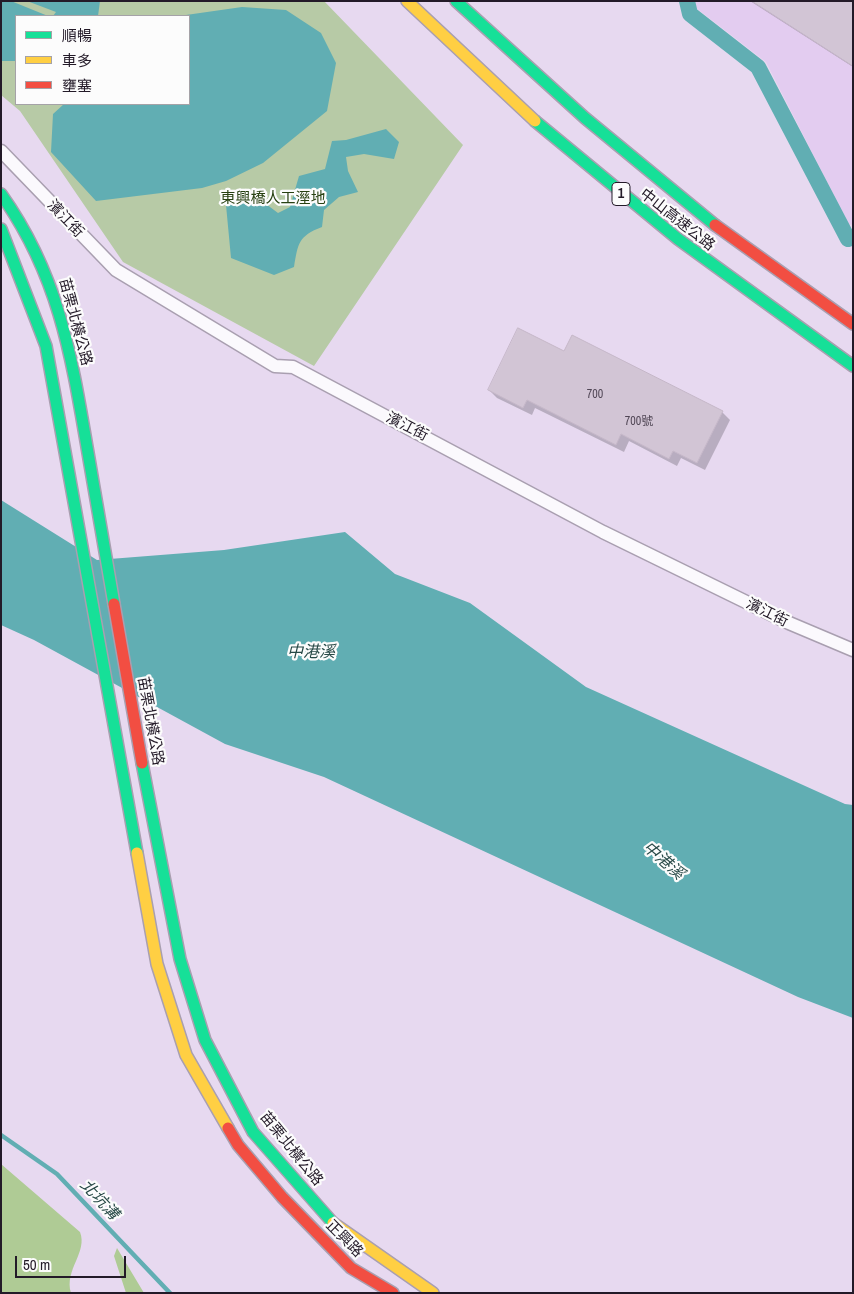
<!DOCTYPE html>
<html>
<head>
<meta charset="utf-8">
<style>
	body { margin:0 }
	#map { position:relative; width:854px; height:1294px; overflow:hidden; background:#e7d9f0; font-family:"Archivo Narrow","Noto Sans TC",sans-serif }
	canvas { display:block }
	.frame { position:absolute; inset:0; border:2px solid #231a28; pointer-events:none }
	.legend { position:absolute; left:15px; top:15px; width:175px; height:90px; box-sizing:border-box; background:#fcfcfc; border:1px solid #a5a2a7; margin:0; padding:6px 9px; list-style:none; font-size:15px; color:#231a28 }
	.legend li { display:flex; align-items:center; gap:10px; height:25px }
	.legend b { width:25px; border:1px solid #a5a2a7 }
	.scale { position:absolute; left:15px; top:1256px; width:111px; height:22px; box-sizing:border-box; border:2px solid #231a28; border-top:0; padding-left:6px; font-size:15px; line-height:18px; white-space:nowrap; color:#231a28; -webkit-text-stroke:4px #fcfcfc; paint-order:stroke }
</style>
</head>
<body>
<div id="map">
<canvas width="854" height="1294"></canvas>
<div class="frame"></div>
<ul class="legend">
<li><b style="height:6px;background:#16e098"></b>順暢</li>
<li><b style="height:6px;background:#ffcf43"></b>車多</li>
<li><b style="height:6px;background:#f24e42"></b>壅塞</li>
</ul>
<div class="scale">50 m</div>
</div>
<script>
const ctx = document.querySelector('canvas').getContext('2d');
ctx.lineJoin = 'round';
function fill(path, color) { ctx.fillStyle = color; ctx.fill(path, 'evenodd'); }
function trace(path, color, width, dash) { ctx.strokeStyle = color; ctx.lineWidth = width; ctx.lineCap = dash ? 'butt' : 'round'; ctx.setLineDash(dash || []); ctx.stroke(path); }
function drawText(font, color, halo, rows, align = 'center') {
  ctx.font = font + ' "Archivo Narrow","Noto Sans TC",sans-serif'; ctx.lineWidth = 4.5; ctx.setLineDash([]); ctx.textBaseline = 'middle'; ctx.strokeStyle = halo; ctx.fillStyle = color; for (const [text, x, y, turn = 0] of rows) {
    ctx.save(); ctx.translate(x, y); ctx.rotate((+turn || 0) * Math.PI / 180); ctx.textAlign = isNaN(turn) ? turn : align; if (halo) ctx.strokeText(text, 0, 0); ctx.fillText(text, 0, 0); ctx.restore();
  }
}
const built = new Path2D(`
	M 691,1 L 853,1 L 853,224 L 849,225 L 766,62 L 691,4 Z`);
const green = new Path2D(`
	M 1,1 L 324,1 L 463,145 L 314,366 L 123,262 L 20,111 L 1,95 ZM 16,16 L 189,16 L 189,104 L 16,104 Z`);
const forest = new Path2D(`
	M 1,1164 L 80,1232 C 88,1252 64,1270 71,1293 L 1,1293 Z
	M 117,1248 L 144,1293 L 126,1293 L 114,1256 Z`);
const water = new Path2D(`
	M 1,1 L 11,1 L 48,16 L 16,16 L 16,61 L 1,61 Z
	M 27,1 L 100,1 L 98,16 L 53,16 L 56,12 Z
	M 242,7 L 286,10 L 321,33 L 336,63 L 327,111 L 263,163 L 226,181 L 202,188 L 96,201 L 51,152 L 53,114 L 64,104 L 189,104 L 189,16 L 179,16 Z
	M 386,129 L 399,142 L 394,159 L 364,154 L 346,157 L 348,171 L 358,192 L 339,197 L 324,210 L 322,227 C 298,236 298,244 294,267 L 274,275 L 231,258 L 226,205 L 254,195 L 278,213 L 290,207 L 299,176 L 325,169 L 332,141 L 346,140 Z
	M 1,500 L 97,560 L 224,550 L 345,532 L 395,574 L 470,603 L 586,687 L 845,804 L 853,805 L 853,1018 L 798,997 L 324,777 L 225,744 L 34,640 L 1,625 Z`);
const shadow = new Path2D(`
	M 750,1 L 853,1 L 853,67 Z
	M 565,353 L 722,412 L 730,420 L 705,470 L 681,458 L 677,466 L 629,441 L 624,452 L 535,408 L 532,415 L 497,398 L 489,390 Z`);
const stream = new Path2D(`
	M 1,1135 L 57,1174 L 170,1293`);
const canal = new Path2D(`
	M 687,1 L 690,14 L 758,67 L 848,239 L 853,237`);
const building = new Path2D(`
	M 752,1 L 853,1 L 853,66 Z
	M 518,328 L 564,351 L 572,335 L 723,411 L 697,463 L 673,451 L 669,459 L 621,434 L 616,445 L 527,400 L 523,408 L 488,390 Z`);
const street = new Path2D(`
	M 1,151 L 116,270 L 275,366 L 293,367 L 603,532 L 789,623 L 853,650`);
const fast = new Path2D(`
	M 456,1 L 585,118 L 715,225
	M 535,121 L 678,239 L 853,366
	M 1,194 C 58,274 71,353 87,447 C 96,499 105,552 114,604
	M 1,229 L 46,346 L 137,853
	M 142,763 L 180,959 L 205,1040 L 253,1132 L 333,1223`);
const slow = new Path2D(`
	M 407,1 L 535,121
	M 137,853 L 157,964 L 186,1055 L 228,1128
	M 333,1223 L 433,1293`);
const jam = new Path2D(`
	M 715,225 L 853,324
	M 114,604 L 142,763
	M 228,1128 L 238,1145 L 282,1197 L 351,1268 L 393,1293`);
const numberNames = [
	["700",595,395],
	["700號",639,422]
];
const shields = [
	[621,194,18]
];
const shieldNames = [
	["1",621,194]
];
const parkNames = [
	["東興橋人工溼地",273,199]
];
const streetNames = [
	["濱江街",65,219,46],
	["中山高速公路",677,220,38],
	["苗栗北橫公路",75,322,75],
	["濱江街",407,427,27],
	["濱江街",767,613,26],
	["苗栗北橫公路",150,721,80],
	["苗栗北橫公路",291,1149,51],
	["正興路",344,1239,45]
];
const waterNames = [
	["中港溪",311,653],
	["中港溪",663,861,41],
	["北坑溝",99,1200,47]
];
fill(built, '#e3ccf0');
fill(green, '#b7caa6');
fill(forest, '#afcb95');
fill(water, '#61aeb3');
fill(shadow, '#0003');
trace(stream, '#61aeb3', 4.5);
trace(canal, '#61aeb3', 16);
fill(building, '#d2c5d5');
trace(building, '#c5b7c8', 1);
trace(street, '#a99fb0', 15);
trace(fast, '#a99fb0', 14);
trace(slow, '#a99fb0', 14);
trace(jam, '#a99fb0', 14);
trace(street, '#fbf9fd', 12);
trace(fast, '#16e098', 11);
trace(slow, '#ffcf43', 11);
trace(jam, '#f24e42', 11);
drawText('12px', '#504655', null, numberNames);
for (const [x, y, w] of shields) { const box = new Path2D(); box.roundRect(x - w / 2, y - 11.5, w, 23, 4); ctx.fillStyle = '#fcfcfc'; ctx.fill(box); trace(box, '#231a28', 1); }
drawText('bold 14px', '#231a28', null, shieldNames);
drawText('15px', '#284112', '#fcfcfc', parkNames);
drawText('15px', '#231a28', '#fcfcfc', streetNames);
drawText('italic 16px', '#284947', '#fcfcfc', waterNames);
</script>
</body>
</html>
